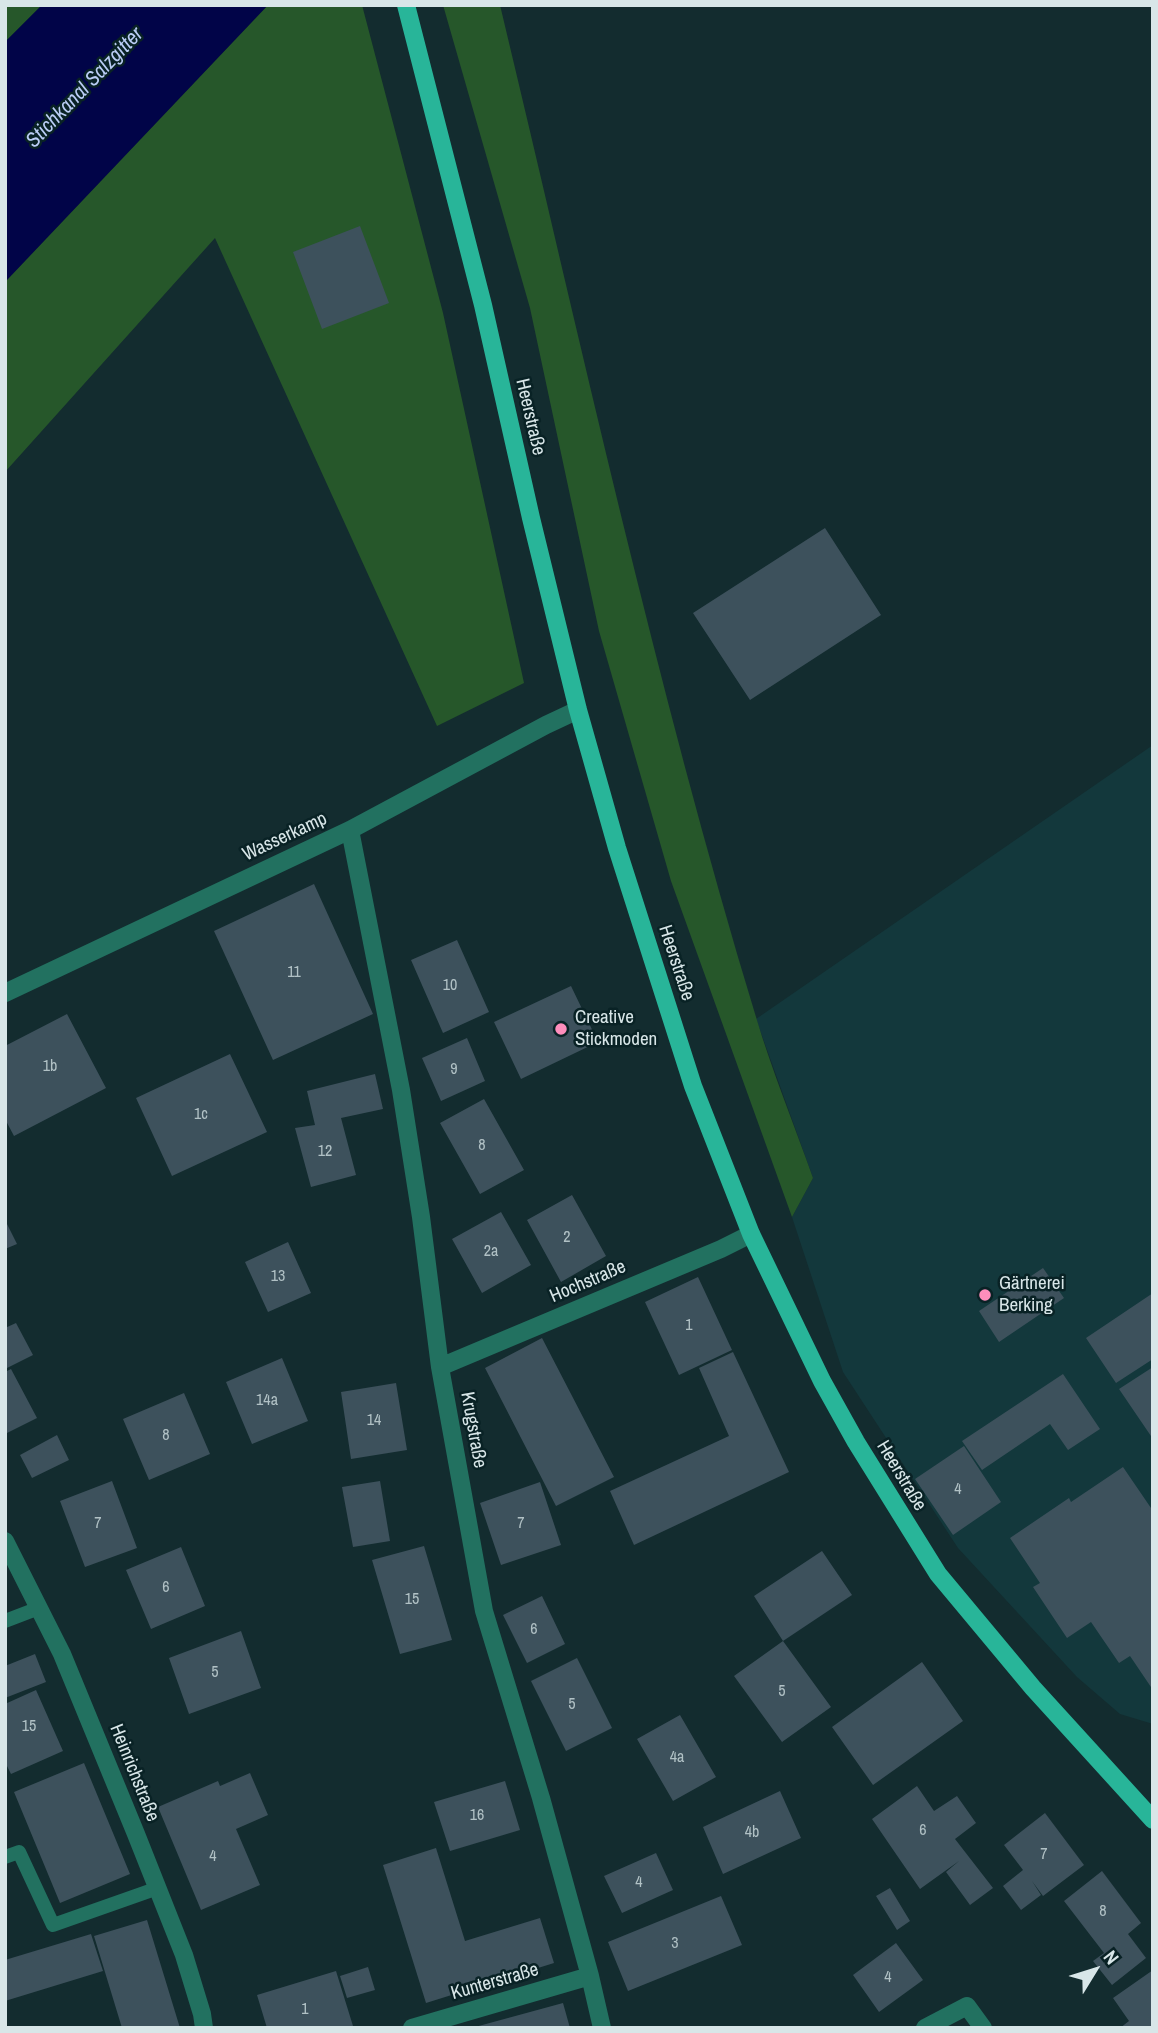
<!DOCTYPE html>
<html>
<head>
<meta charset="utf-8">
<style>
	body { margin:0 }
	#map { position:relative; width:1158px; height:2033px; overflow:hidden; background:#132c2f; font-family:"Archivo Narrow",sans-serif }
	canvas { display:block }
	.frame { position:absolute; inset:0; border:7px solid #d8e6e8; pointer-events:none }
	.north { position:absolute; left:1060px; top:1935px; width:70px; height:70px; -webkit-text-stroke:5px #092225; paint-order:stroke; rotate:52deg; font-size:19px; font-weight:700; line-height:28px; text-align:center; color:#d8e6e8 }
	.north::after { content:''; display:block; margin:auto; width:24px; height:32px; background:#d8e6e8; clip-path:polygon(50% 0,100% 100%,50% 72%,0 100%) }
</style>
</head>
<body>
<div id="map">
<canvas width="1158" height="2033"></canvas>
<div class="frame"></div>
<div class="north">N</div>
</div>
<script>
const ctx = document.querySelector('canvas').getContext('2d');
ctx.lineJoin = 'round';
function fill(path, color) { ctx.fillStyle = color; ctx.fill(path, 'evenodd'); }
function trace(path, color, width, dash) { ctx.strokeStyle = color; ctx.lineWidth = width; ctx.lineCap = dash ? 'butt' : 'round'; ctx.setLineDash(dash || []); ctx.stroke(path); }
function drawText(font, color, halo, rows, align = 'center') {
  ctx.font = font + ' "Archivo Narrow",sans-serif'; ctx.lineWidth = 5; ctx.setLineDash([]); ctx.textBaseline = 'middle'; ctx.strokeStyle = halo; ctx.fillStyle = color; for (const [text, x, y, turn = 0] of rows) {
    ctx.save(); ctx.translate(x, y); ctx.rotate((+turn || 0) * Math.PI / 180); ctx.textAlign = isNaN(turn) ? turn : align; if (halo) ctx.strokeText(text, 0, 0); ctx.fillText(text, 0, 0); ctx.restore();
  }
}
const built = new Path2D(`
	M 1153,745 L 1153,1724 L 1120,1714 L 1077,1677 L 958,1548 L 843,1372 L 792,1217 L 813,1178 L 756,1019 Z`);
const green = new Path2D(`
	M 5,5 L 42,5 L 5,42 Z
	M 268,5 L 362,5 L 443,313 L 524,683 L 437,726 L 215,238 L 5,472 L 5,282 Z
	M 443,5 L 500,5 C 581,343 655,684 756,1017 C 772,1071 794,1124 813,1178 L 792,1217 L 671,881 L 599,631 L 530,308 Z`);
const water = new Path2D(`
	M 42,5 L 268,5 L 5,282 L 5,42 Z`);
const building = new Path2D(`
	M 360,226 L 389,303 L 322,329 L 293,252 Z
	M 825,528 L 881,615 L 750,700 L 693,613 Z
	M 314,884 L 373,1014 L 273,1060 L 214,931 Z
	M 457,940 L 489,1012 L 443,1033 L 411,960 Z
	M 571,986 L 598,1042 L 521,1079 L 494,1022 Z
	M 67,1014 L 106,1088 L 14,1136 L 5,1119 L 5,1046 Z
	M 467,1038 L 485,1081 L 441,1101 L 422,1058 Z
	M 230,1054 L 267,1132 L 172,1176 L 136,1098 Z
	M 375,1074 L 383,1109 L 341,1118 L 356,1175 L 311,1187 L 295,1128 L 315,1125 L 307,1091 Z
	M 484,1099 L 524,1170 L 480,1194 L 440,1123 Z
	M 572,1195 L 606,1256 L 561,1282 L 527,1220 Z
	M 501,1212 L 531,1265 L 482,1293 L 452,1239 Z
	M 5,1220 L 17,1244 L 5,1249 Z
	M 288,1242 L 311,1293 L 268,1312 L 245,1262 Z
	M 1043,1268 L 1064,1298 L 999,1342 L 979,1311 Z
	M 698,1277 L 732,1350 L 679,1375 L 645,1302 Z
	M 1153,1293 L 1153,1359 L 1116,1383 L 1086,1338 Z
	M 16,1323 L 33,1355 L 5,1369 L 5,1328 Z
	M 542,1338 L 614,1477 L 556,1506 L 485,1368 Z
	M 733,1352 L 789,1472 L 634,1545 L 610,1491 L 729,1436 L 699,1368 Z
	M 282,1358 L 308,1421 L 252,1444 L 226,1382 Z
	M 1153,1367 L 1153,1439 L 1119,1389 Z
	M 11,1369 L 37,1418 L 5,1434 L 5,1372 Z
	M 1063,1374 L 1100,1429 L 1068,1450 L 1050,1424 L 982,1470 L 962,1441 Z
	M 396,1383 L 407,1450 L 351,1459 L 341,1392 Z
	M 184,1393 L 210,1454 L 149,1480 L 123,1419 Z
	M 57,1435 L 69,1460 L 32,1478 L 20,1455 Z
	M 964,1446 L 1001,1502 L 953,1535 L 915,1479 Z
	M 1123,1467 L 1151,1508 L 1153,1507 L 1153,1690 L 1130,1656 L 1119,1663 L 1091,1622 L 1067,1638 L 1033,1587 L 1040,1583 L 1010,1538 L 1069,1498 L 1071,1502 Z
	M 112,1481 L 137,1548 L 85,1567 L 60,1501 Z
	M 380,1481 L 390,1541 L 353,1547 L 342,1487 Z
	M 540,1482 L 561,1545 L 501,1565 L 480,1503 Z
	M 424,1546 L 452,1640 L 400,1654 L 372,1560 Z
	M 181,1547 L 205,1606 L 151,1629 L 126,1570 Z
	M 822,1551 L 852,1595 L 783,1641 L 831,1707 L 782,1742 L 734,1676 L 783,1641 L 754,1596 Z
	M 542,1596 L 565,1644 L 527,1663 L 503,1615 Z
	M 241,1631 L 261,1688 L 189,1714 L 169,1658 Z
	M 35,1654 L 46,1682 L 5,1698 L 5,1666 Z
	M 577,1658 L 612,1728 L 566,1751 L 531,1681 Z
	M 922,1662 L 963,1721 L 873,1785 L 832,1727 Z
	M 36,1690 L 63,1751 L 11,1774 L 5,1762 L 5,1704 Z
	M 680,1715 L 716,1777 L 673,1801 L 637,1739 Z
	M 84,1763 L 130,1874 L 60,1903 L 14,1792 Z
	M 250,1773 L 268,1815 L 236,1829 L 260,1885 L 201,1910 L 158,1807 L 218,1781 L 220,1786 Z
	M 505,1781 L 520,1830 L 450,1851 L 434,1802 Z
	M 917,1786 L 934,1811 L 957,1796 L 976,1823 L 955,1839 L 993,1888 L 970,1905 L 946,1872 L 959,1861 L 920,1889 L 872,1819 Z
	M 780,1791 L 801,1838 L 723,1874 L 703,1827 Z
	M 1045,1813 L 1084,1865 L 1043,1896 L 1032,1881 L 1041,1895 L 1021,1910 L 1003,1886 L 1023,1870 L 1004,1845 Z
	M 436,1848 L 465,1941 L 540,1918 L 554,1963 L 426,2003 L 383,1865 Z
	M 656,1853 L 673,1890 L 622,1913 L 604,1876 Z
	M 1102,1871 L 1141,1923 L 1128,1934 L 1146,1958 L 1112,1985 L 1093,1961 L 1104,1953 L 1064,1901 Z
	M 890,1888 L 910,1921 L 897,1930 L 876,1896 Z
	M 721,1896 L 742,1945 L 628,1991 L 608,1942 Z
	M 147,1920 L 180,2028 L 122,2028 L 94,1936 Z
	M 91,1934 L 103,1971 L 5,2001 L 5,1960 Z
	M 896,1943 L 923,1980 L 879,2012 L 853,1975 Z
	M 368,1967 L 375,1990 L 347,1998 L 340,1976 Z
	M 1153,1970 L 1153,2028 L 1120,2028 L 1129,2021 L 1113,1998 Z
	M 336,1971 L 353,2026 L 346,2028 L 267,2028 L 257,1995 Z
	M 563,2003 L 570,2028 L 475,2028 L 475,2027 Z`);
const service = new Path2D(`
	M 5,1621 L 39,1608
	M 5,1857 L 19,1852 L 53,1925 L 158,1888`);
const minor = new Path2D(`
	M 350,830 L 401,1090 L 421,1217 L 440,1367 L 484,1611 L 541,1798 L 590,1976 L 602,2028
	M 5,993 L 350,830 L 546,725 L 578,710
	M 440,1367 L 721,1249 L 751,1234
	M 5,1541 L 62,1654 L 136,1834 L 184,1955 L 202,2014 L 204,2028
	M 412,2028 L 590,1976
	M 925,2028 L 967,2006 L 983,2028`);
const primary = new Path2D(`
	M 406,5 L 483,305 L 531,518 L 578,710 L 617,848 L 693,1086 L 751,1234 L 822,1381 L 856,1442 L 938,1574 L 1033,1688 L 1153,1820`);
const markers = [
	[561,1029,7,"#fe8ebc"],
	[985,1295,7,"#fe8ebc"]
];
const numberNames = [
	["11",294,973],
	["10",450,986],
	["1b",50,1067],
	["9",454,1070],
	["1c",201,1115],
	["8",482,1146],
	["12",325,1152],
	["2",567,1238],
	["2a",491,1252],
	["13",278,1277],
	["1",689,1326],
	["14a",267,1401],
	["14",374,1421],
	["8",166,1436],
	["4",958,1490],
	["7",98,1524],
	["7",521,1524],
	["6",166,1588],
	["15",412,1600],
	["6",534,1630],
	["5",215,1673],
	["5",782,1692],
	["5",572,1705],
	["15",29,1727],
	["4a",677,1758],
	["16",477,1816],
	["6",923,1831],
	["4b",752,1833],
	["7",1044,1855],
	["4",213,1857],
	["4",639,1883],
	["8",1103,1912],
	["3",675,1944],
	["4",888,1978],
	["1",305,2010]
];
const streetNames = [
	["Heerstraße",530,417,77],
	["Wasserkamp",285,837,-25],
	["Heerstraße",676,963,72],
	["Hochstraße",588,1282,-23],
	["Krugstraße",473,1430,80],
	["Heerstraße",901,1476,59],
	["Heinrichstraße",134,1773,68],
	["Kunterstraße",495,1982,-16]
];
const poiNames = [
	["Creative",575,1018],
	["Stickmoden",575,1040],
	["Gärtnerei",999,1284],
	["Berking",999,1306]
];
const waterNames = [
	["Stichkanal Salzgitter",85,88,-46]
];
fill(built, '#13383c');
fill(green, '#26572a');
fill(water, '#010448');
fill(building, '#3d515c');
trace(service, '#227160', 14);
trace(minor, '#227160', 18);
trace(primary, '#28b599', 18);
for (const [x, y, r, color] of markers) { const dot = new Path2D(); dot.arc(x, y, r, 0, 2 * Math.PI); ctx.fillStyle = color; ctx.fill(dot); trace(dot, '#092225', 2.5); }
drawText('16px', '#b1c1c5', null, numberNames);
drawText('19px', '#d8e6e8', '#092225', streetNames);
drawText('19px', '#d8e6e8', '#092225', poiNames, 'left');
drawText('italic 21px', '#bacdf5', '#092225', waterNames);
</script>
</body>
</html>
